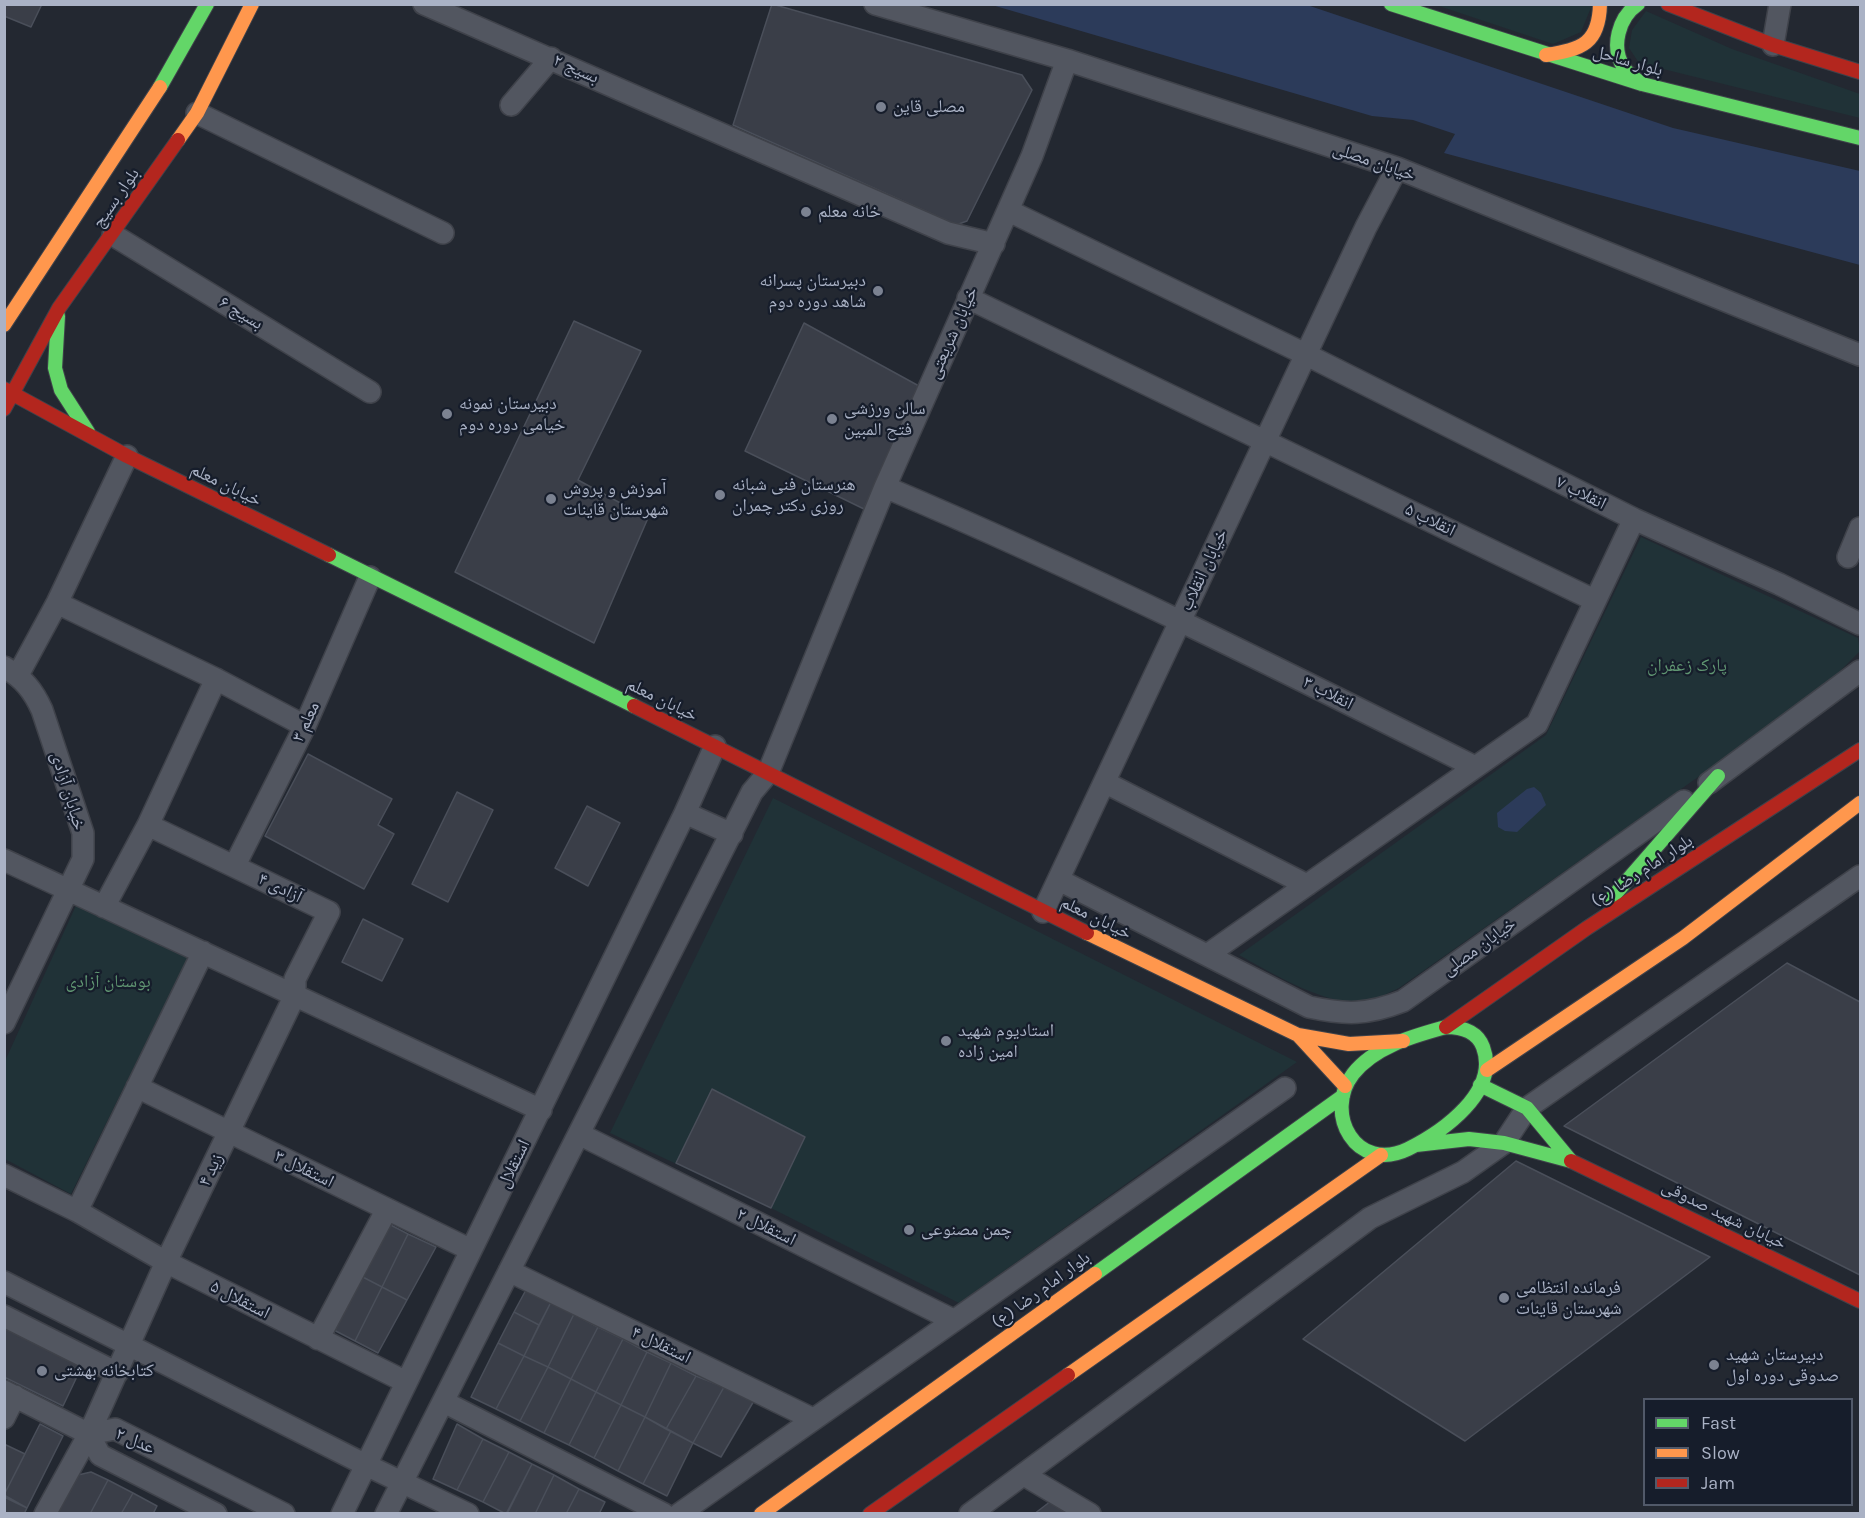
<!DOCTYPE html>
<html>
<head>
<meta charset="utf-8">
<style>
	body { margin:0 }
	#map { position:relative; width:1865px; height:1518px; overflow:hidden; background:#232831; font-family:Karla,sans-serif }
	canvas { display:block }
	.frame { position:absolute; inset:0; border:6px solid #aab2c5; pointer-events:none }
	.legend { position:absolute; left:1643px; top:1398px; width:210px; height:108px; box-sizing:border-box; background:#161d2b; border:2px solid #515969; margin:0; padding:8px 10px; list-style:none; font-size:18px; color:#aab2c5 }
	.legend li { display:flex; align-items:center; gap:12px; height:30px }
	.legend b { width:30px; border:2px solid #515969 }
</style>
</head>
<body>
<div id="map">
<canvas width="1865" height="1518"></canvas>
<div class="frame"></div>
<ul class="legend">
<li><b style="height:8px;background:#63d668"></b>Fast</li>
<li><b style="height:8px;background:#ff974d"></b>Slow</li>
<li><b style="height:8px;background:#b3261e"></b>Jam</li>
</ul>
</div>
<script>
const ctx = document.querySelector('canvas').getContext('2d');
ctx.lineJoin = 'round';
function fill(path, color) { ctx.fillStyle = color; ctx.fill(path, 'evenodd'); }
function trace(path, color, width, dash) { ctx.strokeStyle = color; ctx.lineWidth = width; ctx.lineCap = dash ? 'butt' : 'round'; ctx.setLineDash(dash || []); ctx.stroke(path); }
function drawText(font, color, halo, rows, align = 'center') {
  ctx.font = font + ' Karla,"Noto Naskh Arabic",sans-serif'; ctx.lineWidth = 4.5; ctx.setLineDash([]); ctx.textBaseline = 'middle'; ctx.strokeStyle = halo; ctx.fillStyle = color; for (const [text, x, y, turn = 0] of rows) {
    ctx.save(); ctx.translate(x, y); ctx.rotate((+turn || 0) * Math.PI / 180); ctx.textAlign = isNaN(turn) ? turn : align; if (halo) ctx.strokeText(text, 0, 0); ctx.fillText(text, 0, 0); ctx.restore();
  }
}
const green = new Path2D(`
	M 1436,5 L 1592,5 L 1581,32 L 1553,44 Z
	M 1646,11 L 1732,49 L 1860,94 L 1860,118 L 1639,63 L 1629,48 L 1632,30 Z
	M 1641,537 L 1858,638 L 1860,651 L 1820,691 L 1399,988 C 1389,992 1379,999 1369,1001 C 1334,1011 1270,972 1239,955 L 1546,735 Z
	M 773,798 L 1297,1062 L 959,1303 L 771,1208 L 610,1133 Z
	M 79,899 L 192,950 L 71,1194 L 5,1159 L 5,1061 Z`);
const water = new Path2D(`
	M 992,5 L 1307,5 L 1673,128 L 1860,171 L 1860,265 L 1444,153 L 1455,134 L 1413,120 L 1372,116 Z
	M 1534,787 L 1541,793 L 1546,805 L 1517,832 L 1505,831 L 1498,827 L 1497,813 L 1527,789 Z`);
const building = new Path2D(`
	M 4,4 L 42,4 L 31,27 L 4,16 Z
	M 772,4 L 1022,75 L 1032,90 L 967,221 L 956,225 L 733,125 Z
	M 574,321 L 641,351 L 578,480 L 648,518 L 594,643 L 455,572 Z
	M 804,323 L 919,386 L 864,509 L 745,451 Z
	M 308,754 L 392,799 L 378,825 L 394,834 L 364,889 L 265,836 Z
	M 457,792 L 493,810 L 448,902 L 412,884 Z
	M 587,806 L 620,823 L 588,886 L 555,868 Z
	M 363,919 L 403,939 L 382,981 L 342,962 Z
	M 1787,963 L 1860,1002 L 1860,1275 L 1564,1126 Z
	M 712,1089 L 805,1137 L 771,1208 L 676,1163 Z
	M 1516,1161 L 1710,1257 L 1465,1441 L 1303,1339 Z
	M 383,1221 L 408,1234 L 382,1287 L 357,1274 Z
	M 408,1234 L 436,1247 L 407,1300 L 382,1287 Z
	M 357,1274 L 382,1287 L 355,1341 L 330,1328 Z
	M 382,1287 L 407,1300 L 378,1353 L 355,1341 Z
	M 527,1288 L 551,1302 L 539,1325 L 514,1312 Z
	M 551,1302 L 574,1314 L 548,1367 L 524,1356 Z
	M 514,1312 L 539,1325 L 524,1356 L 498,1343 Z
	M 574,1314 L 598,1327 L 571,1379 L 548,1367 Z
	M 598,1327 L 623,1339 L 596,1392 L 571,1379 Z
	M 4,1328 L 82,1366 L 63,1406 L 4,1377 Z
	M 623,1339 L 647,1352 L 621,1405 L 596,1392 Z
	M 498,1343 L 524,1356 L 496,1409 L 471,1397 Z
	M 647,1352 L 671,1363 L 645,1417 L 621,1405 Z
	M 524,1356 L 548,1367 L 520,1421 L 496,1409 Z
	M 671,1363 L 696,1376 L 666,1429 L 645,1417 Z
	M 548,1367 L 571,1379 L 544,1433 L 520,1421 Z
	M 696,1376 L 724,1387 L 693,1443 L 666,1429 Z
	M 571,1379 L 596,1392 L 569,1445 L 544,1433 Z
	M 724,1387 L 755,1399 L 721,1457 L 693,1443 Z
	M 596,1392 L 621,1405 L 594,1458 L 569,1445 Z
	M 621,1405 L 645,1417 L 618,1471 L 594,1458 Z
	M 645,1417 L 671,1431 L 643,1484 L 618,1471 Z
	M 40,1424 L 63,1436 L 27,1508 L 4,1495 Z
	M 457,1424 L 483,1439 L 457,1490 L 433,1479 Z
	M 671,1431 L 693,1443 L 667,1496 L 643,1484 Z
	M 483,1439 L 509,1452 L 483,1502 L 457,1490 Z
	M 4,1444 L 25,1454 L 4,1495 Z
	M 509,1452 L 532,1464 L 506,1514 L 483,1502 Z
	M 532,1464 L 554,1475 L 535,1514 L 507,1514 Z
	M 91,1472 L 108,1480 L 90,1514 L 57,1514 L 78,1475 Z
	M 554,1475 L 579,1489 L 566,1514 L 535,1514 Z
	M 108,1480 L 133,1493 L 121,1514 L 90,1514 Z
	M 579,1489 L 605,1502 L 599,1514 L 566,1514 Z
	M 133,1493 L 157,1506 L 153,1514 L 121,1514 Z
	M 4,1497 L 27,1508 L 24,1514 L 4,1514 Z
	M 1051,1501 L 1072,1514 L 1034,1514 Z`);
const street = new Path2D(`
	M 424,4 L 948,233 L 994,244
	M 875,4 L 1067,60 L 1397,168 L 1860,355
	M 1773,45 L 1780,4
	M 511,105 L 551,58
	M 197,113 L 443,233
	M 1009,211 L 1305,354 L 1634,519 L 1779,584 L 1860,624
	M 113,235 L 370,392
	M 968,298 L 1594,600
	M 885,487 C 1086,572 1280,669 1475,767
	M 1848,557 L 1860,528
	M 57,603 L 216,679 L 305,726
	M 4,667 C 23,678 33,690 42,710 L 83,833 L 83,859 L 4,1023
	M 18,675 L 57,603 L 127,456
	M 1106,783 L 1307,885
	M 1709,783 L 1860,671
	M 685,813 L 732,834
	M 4,860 L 541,1110
	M 235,865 L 305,726 L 370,577
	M 1059,880 L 1309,1007 C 1346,1015 1367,1015 1403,1001 L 1684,801
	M 104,907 L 148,825 L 216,679
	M 1043,912 L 1366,227 L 1397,168
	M 1207,955 L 1537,724 L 1634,519
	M 137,1087 L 471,1250
	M 579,1134 L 953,1320
	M 4,1175 L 77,1211 L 166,1262 L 406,1382
	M 77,1211 L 203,952
	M 509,1271 L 813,1419
	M 4,1282 L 364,1464 L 468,1514
	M 4,1316 L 117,1373
	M 318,1339 L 387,1209
	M 4,1391 L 89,1434
	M 444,1402 L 664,1514
	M 4,1418 L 15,1396
	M 89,1434 L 115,1429 L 284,1514
	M 89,1434 L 100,1455 L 216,1514
	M 1024,1475 L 1090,1514
	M 45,1514 L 89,1434 L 166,1262 L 295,995 L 295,979 L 329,912 L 148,825
	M 342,1514 L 685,813 L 715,746
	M 386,1514 L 752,792 L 768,773 L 885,487 L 1032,156 L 1067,60
	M 679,1514 L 1285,1088
	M 970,1514 L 1370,1218 L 1463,1172 L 1504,1143 L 1527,1108 L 1860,876`);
const fast = new Path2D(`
	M 1391,4 L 1642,84 L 1860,138
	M 1638,4 C 1619,17 1610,47 1624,68 C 1629,75 1636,79 1642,84
	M 160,87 L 207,4
	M 58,316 L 55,368 L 61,390 L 88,432
	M 329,555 L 634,706
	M 1610,900 L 1718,776
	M 1446,1027 C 1462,1027 1477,1031 1483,1047 C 1500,1092 1442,1132 1408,1149 C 1356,1174 1323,1113 1353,1074 C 1375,1046 1414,1036 1446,1027 Z
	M 1416,1145 L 1469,1139 L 1504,1143 L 1571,1161 L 1527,1108 L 1480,1085
	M 1095,1274 L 1343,1096`);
const slow = new Path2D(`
	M 1546,55 C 1582,49 1599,44 1600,4
	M 178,140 L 197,113 L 252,4
	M 4,325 L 160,87
	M 1087,933 L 1298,1035 L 1349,1044 L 1403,1041
	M 1298,1035 L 1345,1086
	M 1487,1070 L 1683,938 L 1860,803
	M 1068,1375 L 1381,1155
	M 761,1514 L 1095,1274`);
const jam = new Path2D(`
	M 1668,4 L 1773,45 L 1860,72
	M 4,389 L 127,456 L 329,555
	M 4,409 L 59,308 L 178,140
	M 634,706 L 1087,933
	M 1446,1027 L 1587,928 L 1860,750
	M 1571,1161 L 1860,1301
	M 870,1514 L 1068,1375`);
const markers = [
	[881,107,6,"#7b8291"],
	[806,212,6,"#7b8291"],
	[878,291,6,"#7b8291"],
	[447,414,6,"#7b8291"],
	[832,419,6,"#7b8291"],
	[720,495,6,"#7b8291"],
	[551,499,6,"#7b8291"],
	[946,1041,6,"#7b8291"],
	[909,1230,6,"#7b8291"],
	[1504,1298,6,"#7b8291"],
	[1714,1365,6,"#7b8291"],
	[42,1371,6,"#7b8291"]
];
const streetNames = [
	["بلوار ساحل",1628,61,16],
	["بسیج ۲",576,69,24],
	["خیابان مصلی",1374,162,19],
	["بلوار بسیج",116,198,-55],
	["بسیج ۶",241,313,31],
	["خیابان شریعتی",953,333,-66],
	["خیابان معلم",226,485,26],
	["انقلاب ۷",1581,493,27],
	["انقلاب ۵",1430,520,26],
	["خیابان انقلاب",1204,570,-65],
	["انقلاب ۳",1328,693,27],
	["خیابان معلم",662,700,26],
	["معلم ۳",306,722,-65],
	["خیابان آزادی",68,791,73],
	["بلوار امام رضا (ع)",1642,871,-33],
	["آزادی ۴",280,888,26],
	["خیابان معلم",1096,918,26],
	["خیابان مصلی",1479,947,-36],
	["استقلال",514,1164,-64],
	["استقلال ۳",304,1169,26],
	["زید ۴",211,1170,-64],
	["خیابان شهید صدوقی",1724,1215,26],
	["استقلال ۲",766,1227,26],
	["بلوار امام رضا (ع)",1041,1290,-36],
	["استقلال ۵",240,1300,27],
	["استقلال ۴",661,1345,26],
	["عدل ۲",135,1441,23]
];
const poiNames = [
	["مصلی قاین",893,107],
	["خانه معلم",818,212],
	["دبیرستان پسرانه",866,281,"right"],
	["شاهد دوره دوم",866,302,"right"],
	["دبیرستان نمونه",459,404],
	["خیامی دوره دوم",459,425],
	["سالن ورزشی",844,409],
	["فتح المبین",844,430],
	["هنرستان فنی شبانه",732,485],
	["روزی دکتر چمران",732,506],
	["آموزش و پروش",563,489],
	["شهرستان قاینات",563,510],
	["استادیوم شهید",958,1031],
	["امین زاده",958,1052],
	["چمن مصنوعی",921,1230],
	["فرمانده انتظامی",1516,1288],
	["شهرستان قاینات",1516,1309],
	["دبیرستان شهید",1726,1355],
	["صدوقی دوره اول",1726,1376],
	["کتابخانه بهشتی",54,1371]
];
const parkNames = [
	["پارک زعفران",1687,666],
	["بوستان آزادی",108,982]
];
fill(green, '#203237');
fill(water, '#2c3b5a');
fill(building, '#3a3e48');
trace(building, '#4a4f5a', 1.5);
trace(street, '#3f424a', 24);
trace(fast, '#3f424a', 16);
trace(slow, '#3f424a', 16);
trace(jam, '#3f424a', 16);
trace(street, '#525660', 21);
trace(fast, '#63d668', 14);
trace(slow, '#ff974d', 14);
trace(jam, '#b3261e', 14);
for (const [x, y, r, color] of markers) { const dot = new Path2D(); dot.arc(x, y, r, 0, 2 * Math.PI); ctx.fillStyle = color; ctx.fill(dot); trace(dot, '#161d2b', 2); }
drawText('18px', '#aab2c5', '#161d2b', streetNames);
drawText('18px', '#aab2c5', '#161d2b', poiNames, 'left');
drawText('18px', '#609672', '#161d2b', parkNames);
</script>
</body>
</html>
